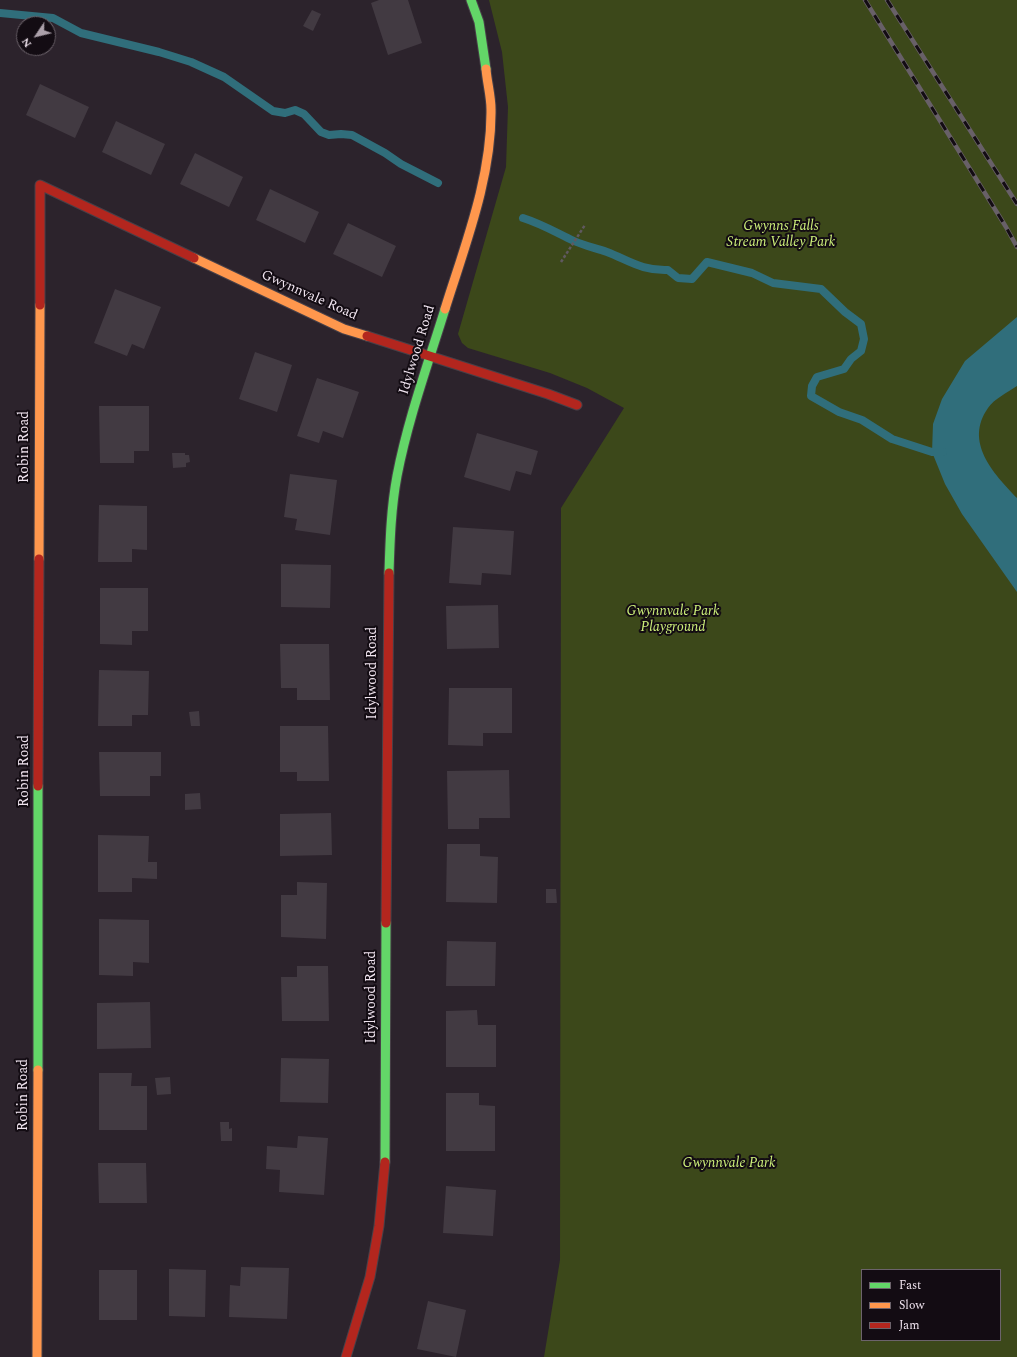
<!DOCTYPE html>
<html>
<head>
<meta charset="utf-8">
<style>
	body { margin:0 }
	#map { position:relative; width:1017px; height:1357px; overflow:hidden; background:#2c232c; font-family:Spectral,serif }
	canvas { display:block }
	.legend { position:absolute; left:861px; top:1269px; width:140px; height:72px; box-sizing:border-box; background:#130c13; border:1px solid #6c636b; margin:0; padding:5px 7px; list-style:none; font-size:12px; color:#f1e5f0 }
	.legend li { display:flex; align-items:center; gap:8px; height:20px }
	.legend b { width:20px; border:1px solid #6c636b }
	.north { position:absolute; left:16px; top:16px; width:40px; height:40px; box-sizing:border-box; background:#130c13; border:1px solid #6c636b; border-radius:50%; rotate:235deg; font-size:11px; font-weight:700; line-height:16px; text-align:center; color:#f1e5f0 }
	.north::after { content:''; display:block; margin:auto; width:14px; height:18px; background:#aca1ab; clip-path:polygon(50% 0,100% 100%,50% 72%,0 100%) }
</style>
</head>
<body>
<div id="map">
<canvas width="1017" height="1357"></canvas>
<ul class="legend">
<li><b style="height:5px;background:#63d668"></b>Fast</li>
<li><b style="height:5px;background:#ff974d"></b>Slow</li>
<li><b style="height:5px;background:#b3261e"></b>Jam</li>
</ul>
<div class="north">N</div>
</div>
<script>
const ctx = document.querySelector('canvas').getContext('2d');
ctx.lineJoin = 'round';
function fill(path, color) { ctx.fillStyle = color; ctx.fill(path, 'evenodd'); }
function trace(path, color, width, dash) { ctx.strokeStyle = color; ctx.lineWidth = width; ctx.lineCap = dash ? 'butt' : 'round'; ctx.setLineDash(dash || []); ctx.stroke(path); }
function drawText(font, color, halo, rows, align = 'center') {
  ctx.font = font + ' Spectral,serif'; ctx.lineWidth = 4; ctx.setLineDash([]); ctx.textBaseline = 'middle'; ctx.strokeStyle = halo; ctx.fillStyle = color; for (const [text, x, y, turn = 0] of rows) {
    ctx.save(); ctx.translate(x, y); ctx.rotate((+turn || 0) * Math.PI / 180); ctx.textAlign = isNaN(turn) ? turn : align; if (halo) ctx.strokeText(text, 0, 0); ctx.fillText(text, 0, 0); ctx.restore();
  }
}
const green = new Path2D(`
	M 489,0 L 1017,0 L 1017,1357 L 544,1357 L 560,1260 L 561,508 L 624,408 L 587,388 L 550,373 L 468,348 L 462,343 L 458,334 L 506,167 L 508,107 L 502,52 ZM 862,1270 L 1000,1270 L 1000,1340 L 862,1340 Z`);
const water = new Path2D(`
	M 1017,317 L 1017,386 C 1008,392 994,399 988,408 C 964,442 993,473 1017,498 L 1017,592 L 962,514 L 945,484 L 932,452 L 933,424 L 942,399 L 965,361 Z`);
const stream = new Path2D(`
	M 0,13 L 53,18 L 81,33 L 159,52 L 191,62 L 224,77 L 273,111 L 285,113 L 295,110 L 304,114 L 321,132 L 329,135 L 341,134 L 352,135 L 385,153 L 401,164 L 438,183
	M 523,218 C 542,224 557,233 574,241 C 585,246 596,248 607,252 C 630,261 642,271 668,270 L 678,278 L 692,279 L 707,262 L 752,273 L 773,283 L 821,289 L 845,312 L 861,324 L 864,339 L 861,351 L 851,359 L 844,369 L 817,377 L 812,386 L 811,396 L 839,412 L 862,420 L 892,439 L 932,452 L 943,452`);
const building = new Path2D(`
	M 379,0 L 408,0 L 422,43 L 388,55 L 371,3 Z
	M 312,10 L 321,14 L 313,31 L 303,26 Z
	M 40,84 L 89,107 L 75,138 L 26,115 Z
	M 116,121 L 165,144 L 151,175 L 102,152 Z
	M 195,153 L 243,177 L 229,207 L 180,184 Z
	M 270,189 L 319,212 L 305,243 L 256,220 Z
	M 348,223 L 396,246 L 382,277 L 333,254 Z
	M 115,289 L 161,307 L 144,349 L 132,344 L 127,356 L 94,343 Z
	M 255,352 L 292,365 L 277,412 L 239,399 Z
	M 317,378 L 359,392 L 343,438 L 323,431 L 319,443 L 297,436 Z
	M 99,406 L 149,406 L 149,451 L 134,451 L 134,463 L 100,463 Z
	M 477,433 L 538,451 L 531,475 L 516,471 L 510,491 L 464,477 Z
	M 172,453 L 185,453 L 185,455 L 189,455 L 190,462 L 186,463 L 186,467 L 173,468 Z
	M 290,474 L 337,480 L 330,535 L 295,530 L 297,519 L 284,517 Z
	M 99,505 L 147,506 L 147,550 L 132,549 L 132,562 L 98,562 Z
	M 453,527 L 514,531 L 511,575 L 482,573 L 481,585 L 449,583 Z
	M 281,564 L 331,565 L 330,608 L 281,607 Z
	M 100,588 L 148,588 L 148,631 L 132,631 L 132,645 L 100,644 Z
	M 498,605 L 499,648 L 447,649 L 446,606 Z
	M 280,644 L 329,644 L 330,700 L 297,700 L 297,688 L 281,688 Z
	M 99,670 L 149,671 L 148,715 L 132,715 L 132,726 L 98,726 Z
	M 449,688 L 512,688 L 512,733 L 483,733 L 483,746 L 448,745 Z
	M 199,711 L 200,726 L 191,726 L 189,712 Z
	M 280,726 L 328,726 L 329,781 L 297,781 L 297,772 L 280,772 Z
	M 99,752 L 161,752 L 161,776 L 150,776 L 150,796 L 100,796 Z
	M 509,770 L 510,818 L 479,818 L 479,829 L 448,829 L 447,771 Z
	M 200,793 L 201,809 L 185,810 L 185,794 Z
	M 331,813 L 332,855 L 280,856 L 280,814 Z
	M 98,835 L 149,836 L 148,862 L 157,862 L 157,879 L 132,878 L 132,892 L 98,892 Z
	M 447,844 L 480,844 L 480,856 L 498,857 L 497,903 L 446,902 Z
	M 297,882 L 327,883 L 326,939 L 281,937 L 281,895 L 297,895 Z
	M 546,889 L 556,889 L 557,903 L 546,903 Z
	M 99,919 L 149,920 L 149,963 L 133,962 L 133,976 L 99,975 Z
	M 447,941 L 496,942 L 495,986 L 446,986 Z
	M 297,966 L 328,966 L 329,1021 L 282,1021 L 281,977 L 297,977 Z
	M 150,1002 L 151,1048 L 97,1049 L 97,1003 Z
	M 477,1010 L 478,1025 L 496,1025 L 496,1067 L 446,1067 L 446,1011 Z
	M 281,1058 L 329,1059 L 328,1103 L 280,1102 Z
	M 99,1073 L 132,1073 L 131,1086 L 147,1086 L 147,1130 L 99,1130 Z
	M 170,1077 L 171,1094 L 157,1095 L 155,1078 Z
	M 446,1093 L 479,1093 L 479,1105 L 495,1106 L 495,1151 L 446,1151 Z
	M 220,1122 L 229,1122 L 229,1129 L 232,1128 L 232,1141 L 221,1141 Z
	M 298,1136 L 328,1138 L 324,1195 L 279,1192 L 280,1170 L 266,1169 L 267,1146 L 297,1148 Z
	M 98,1163 L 146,1163 L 147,1203 L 99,1203 Z
	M 446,1186 L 496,1190 L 493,1236 L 443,1233 Z
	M 241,1267 L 289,1268 L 287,1319 L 229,1317 L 230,1285 L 240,1286 Z
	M 169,1269 L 206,1270 L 205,1317 L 169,1316 Z
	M 99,1270 L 137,1270 L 137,1320 L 99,1320 Z
	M 428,1301 L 466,1310 L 456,1357 L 417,1349 Z`);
const path = new Path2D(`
	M 561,262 L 585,225`);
const fast = new Path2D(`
	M 471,0 L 479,22 L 486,69
	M 389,573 C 390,540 391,508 397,476 C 408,419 428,364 445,309
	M 38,1070 L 38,786
	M 385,1162 L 386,923`);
const slow = new Path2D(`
	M 194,258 L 344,329 L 367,336
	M 445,309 C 465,245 492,177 491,109 C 491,96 487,82 486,69
	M 39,559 L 40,305
	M 37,1357 L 38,1070`);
const jam = new Path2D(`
	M 40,305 L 40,185 L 194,258
	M 367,336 L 548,394 L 577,405
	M 38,786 L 39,559
	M 386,923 L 389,573
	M 346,1357 L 370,1277 L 379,1226 L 385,1162`);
const rail = new Path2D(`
	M 865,0 L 1006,227 L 1017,247
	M 887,0 L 1017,204`);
const parkNames = [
	["Gwynns Falls",781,227],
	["Stream Valley Park",781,243],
	["Gwynnvale Park",673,612],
	["Playground",673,628],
	["Gwynnvale Park",729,1164]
];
const streetNames = [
	["Gwynnvale Road",309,296,24],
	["Idylwood Road",418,350,-73],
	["Robin Road",25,447,-90],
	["Idylwood Road",373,673,-90],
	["Robin Road",25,771,-90],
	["Idylwood Road",372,997,-90],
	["Robin Road",24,1095,-90]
];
fill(green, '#3c481a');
fill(water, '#306e7b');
trace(stream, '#306e7b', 8);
fill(building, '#423a42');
trace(fast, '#484048', 11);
trace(slow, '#484048', 11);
trace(jam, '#484048', 11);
trace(path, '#605960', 2.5, [3, 2]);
trace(fast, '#63d668', 9);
trace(slow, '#ff974d', 9);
trace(jam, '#b3261e', 9);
trace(rail, '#686068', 4.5);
trace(rail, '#130c13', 3, [9]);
drawText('italic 14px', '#cdf07a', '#130c13', parkNames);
drawText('14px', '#f1e5f0', '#130c13', streetNames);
</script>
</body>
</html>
